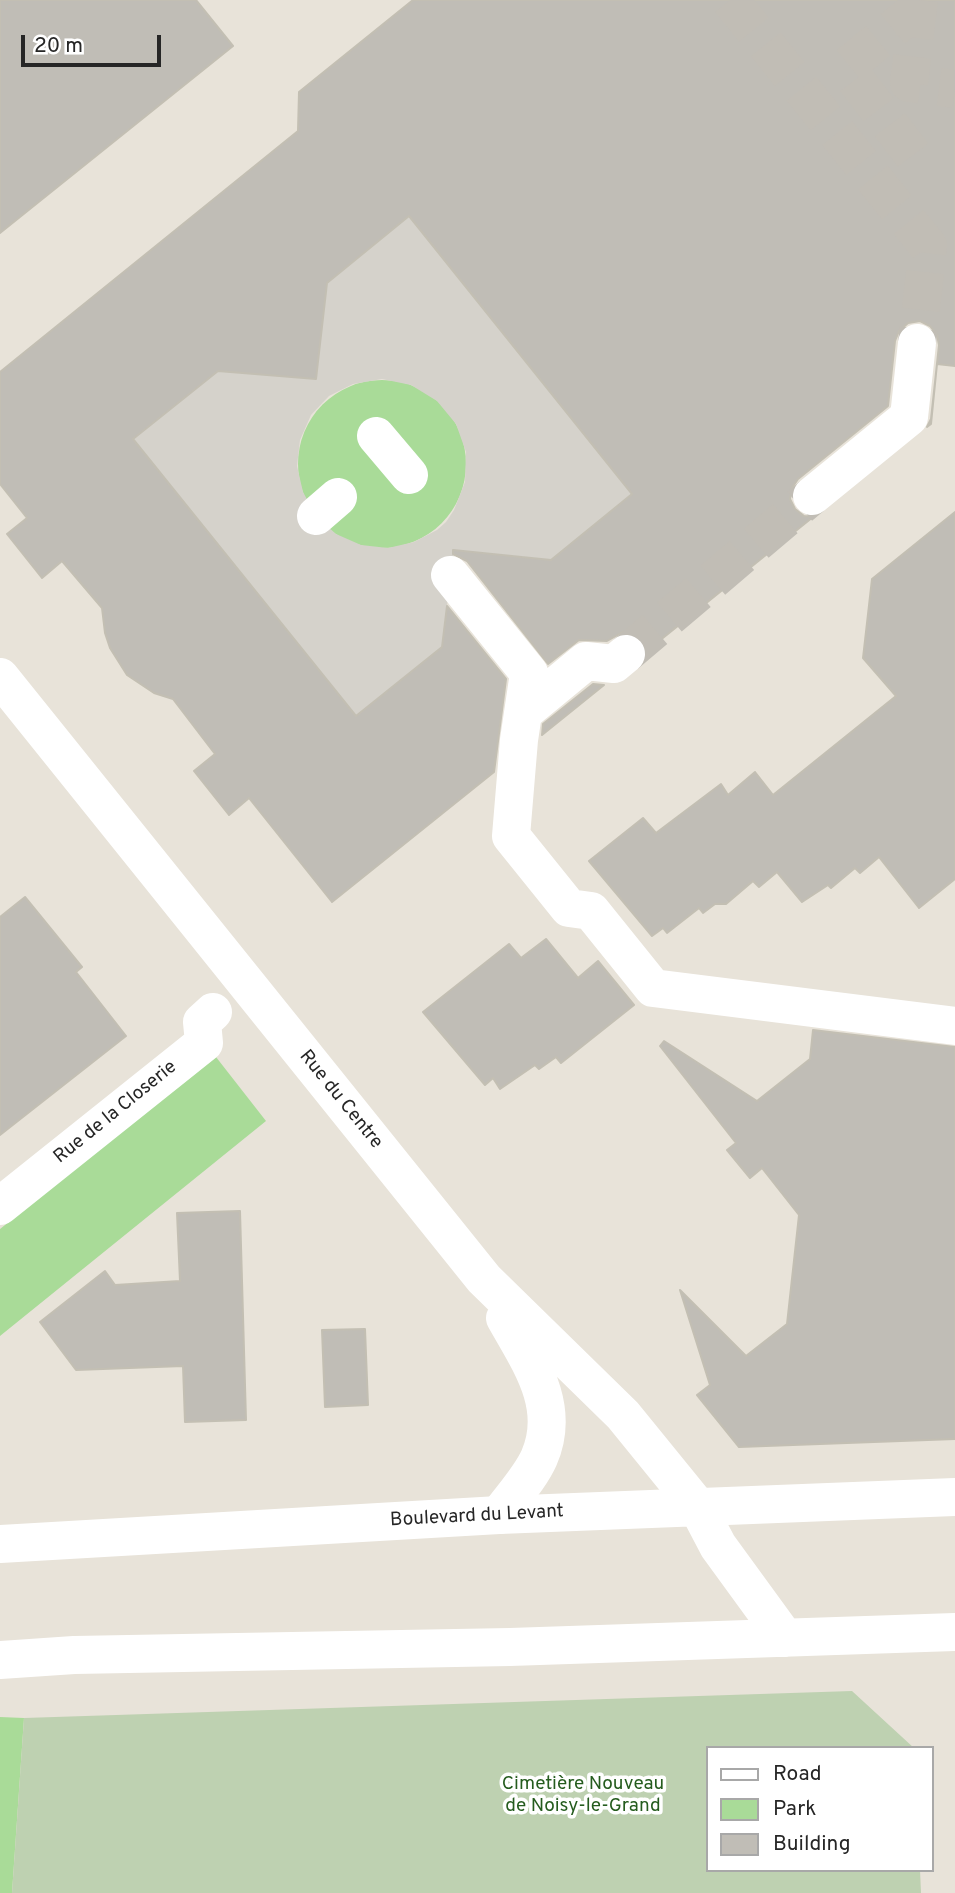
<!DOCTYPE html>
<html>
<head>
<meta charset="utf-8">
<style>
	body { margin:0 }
	#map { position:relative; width:955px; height:1893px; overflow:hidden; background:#e8e3d9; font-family:Overpass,sans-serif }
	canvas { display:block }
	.legend { position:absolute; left:706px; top:1746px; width:228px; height:126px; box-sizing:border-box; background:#fff; border:2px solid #a8a8a8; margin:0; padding:9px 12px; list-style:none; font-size:21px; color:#262626 }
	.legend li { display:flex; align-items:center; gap:14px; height:35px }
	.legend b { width:35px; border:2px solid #a8a8a8 }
	.scale { position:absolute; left:21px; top:35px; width:140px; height:32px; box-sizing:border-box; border:4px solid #262626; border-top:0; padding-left:9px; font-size:21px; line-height:24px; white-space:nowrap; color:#262626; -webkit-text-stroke:5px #fff; paint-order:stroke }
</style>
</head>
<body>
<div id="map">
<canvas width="955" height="1893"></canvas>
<ul class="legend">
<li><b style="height:9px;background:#fff"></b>Road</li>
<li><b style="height:19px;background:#a9db98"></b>Park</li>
<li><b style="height:19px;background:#c0bdb6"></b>Building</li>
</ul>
<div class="scale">20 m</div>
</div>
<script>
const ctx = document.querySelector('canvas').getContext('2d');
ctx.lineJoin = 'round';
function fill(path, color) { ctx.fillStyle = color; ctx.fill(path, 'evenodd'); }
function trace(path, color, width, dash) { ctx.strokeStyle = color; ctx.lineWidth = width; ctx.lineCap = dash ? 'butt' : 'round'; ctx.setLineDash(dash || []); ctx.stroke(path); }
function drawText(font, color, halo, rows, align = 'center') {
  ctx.font = font + ' Overpass,sans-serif'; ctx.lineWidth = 7; ctx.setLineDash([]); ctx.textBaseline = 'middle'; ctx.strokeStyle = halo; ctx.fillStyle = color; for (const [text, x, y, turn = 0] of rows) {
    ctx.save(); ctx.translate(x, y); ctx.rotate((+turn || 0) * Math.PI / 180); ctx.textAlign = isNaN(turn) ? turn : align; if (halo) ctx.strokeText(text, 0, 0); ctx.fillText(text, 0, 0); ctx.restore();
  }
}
const green = new Path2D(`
	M298 464a84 84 0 1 1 168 0a84 84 0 1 1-168 0Z
	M 216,1057 L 266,1121 L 0,1336 L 0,1229 Z
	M 0,1717 L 24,1718 L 12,1893 L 0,1893 Z`);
const cemetery = new Path2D(`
	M 852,1691 L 914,1748 L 708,1748 L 708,1870 L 920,1870 L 921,1893 L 12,1893 L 24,1718 Z`);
const plaza = new Path2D(`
	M 409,216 L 632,494 L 535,573 L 535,558 L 454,550 L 444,629 L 462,631 L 356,716 L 133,439 ZM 382,379 L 411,385 L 437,401 L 456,424 L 466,452 L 465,482 L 454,510 L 446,522 L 437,530 L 414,542 L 388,548 L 361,545 L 336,534 L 316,516 L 303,492 L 297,466 L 300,440 L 311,415 L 329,396 L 353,384 Z`);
const building = new Path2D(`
	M 0,0 L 196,0 L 233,46 L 0,233 Z
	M 413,0 L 955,0 L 955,366 L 937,364 L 931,424 L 927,427 L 931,419 L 939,345 L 937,335 L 930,326 L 920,321 L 908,323 L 899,331 L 895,341 L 888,406 L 798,479 L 792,488 L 790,499 L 795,509 L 804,516 L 813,517 L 648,650 L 642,640 L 634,634 L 623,632 L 607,641 L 579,640 L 548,664 L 467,561 L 453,554 L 453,550 L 551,560 L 632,494 L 409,216 L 327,283 L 316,379 L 218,371 L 133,439 L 356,716 L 442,647 L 447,606 L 506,679 L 494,772 L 332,902 L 249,798 L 229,815 L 194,771 L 215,754 L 173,699 L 154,693 L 127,675 L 110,648 L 105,633 L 102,608 L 62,561 L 42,578 L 7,534 L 27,518 L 0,484 L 0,372 L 298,131 L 299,92 Z
	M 955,512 L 955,879 L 919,908 L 879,857 L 860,873 L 855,868 L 831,888 L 828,885 L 802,902 L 777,872 L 759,887 L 753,881 L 726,904 L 715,904 L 703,913 L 699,908 L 667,933 L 663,928 L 652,936 L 589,861 L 643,818 L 656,833 L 721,784 L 728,795 L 755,772 L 773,795 L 896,696 L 863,658 L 872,579 Z
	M 593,684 L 604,685 L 542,735 L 543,724 Z
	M 25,897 L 82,967 L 76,972 L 126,1036 L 0,1135 L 0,917 Z
	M 546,939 L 578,978 L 598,961 L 634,1005 L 561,1063 L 556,1057 L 539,1069 L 535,1065 L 500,1089 L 493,1078 L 485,1085 L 423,1012 L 509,944 L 521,958 Z
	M 813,1030 L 955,1047 L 955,1439 L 739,1447 L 697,1395 L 710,1385 L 680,1290 L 746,1356 L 787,1324 L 799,1215 L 762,1168 L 750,1178 L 727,1150 L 736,1143 L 660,1046 L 664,1041 L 757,1101 L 810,1059 Z
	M 240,1211 L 246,1420 L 185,1422 L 183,1366 L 76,1370 L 40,1322 L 105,1271 L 115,1285 L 180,1281 L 177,1213 Z
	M 365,1329 L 368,1405 L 325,1407 L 322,1330 Z`);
const streetTunnel = new Path2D(`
	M 730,0 L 928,246 L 917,343
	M 919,0 L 909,83 L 955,89
	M 913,155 L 846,67 L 928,0
	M 626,654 L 812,496`);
const street = new Path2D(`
	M 376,436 L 409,475
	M 812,496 L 909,417 L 917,343
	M 316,516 L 338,497
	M 450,575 L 529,673 L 519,740 L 511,836 L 569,908 L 591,911 L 653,988 L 955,1026
	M 0,677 L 484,1279 L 623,1415 L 697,1506
	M 524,712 L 586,661 L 614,664 L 626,654
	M 0,1206 L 204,1043 L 202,1022 L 213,1012
	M 499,1515 C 512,1497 530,1478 539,1458 C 562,1406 529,1361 505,1318`);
const secondary = new Path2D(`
	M 697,1506 L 718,1546 L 785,1638
	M 0,1544 L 499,1515 L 955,1497
	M 0,1660 L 74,1655 L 510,1647 L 955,1632`);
const streetNames = [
	["Rue du Centre",340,1100,51],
	["Rue de la Closerie",116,1113,-39],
	["Boulevard du Levant",477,1517,-3]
];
const parkNames = [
	["Cimetière Nouveau",583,1785],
	["de Noisy-le-Grand",583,1807]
];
fill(green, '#a9db98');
fill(cemetery, '#bed1b1');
fill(plaza, '#d5d2cb');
fill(building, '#c0bdb6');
trace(building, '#c3bfb3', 2);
trace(streetTunnel, '#c1bdb5', 38, [38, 19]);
trace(street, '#fff', 38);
trace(secondary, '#fff', 38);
drawText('19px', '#262626', '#fff', streetNames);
drawText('19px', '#255c1e', '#fff', parkNames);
</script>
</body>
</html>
